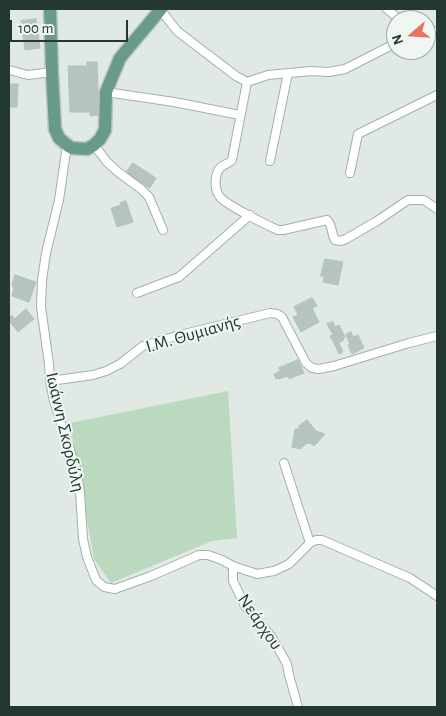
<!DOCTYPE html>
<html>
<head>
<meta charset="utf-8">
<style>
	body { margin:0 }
	#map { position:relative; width:446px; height:716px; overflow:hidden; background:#e0e9e4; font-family:"Alegreya Sans",sans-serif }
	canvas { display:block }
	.frame { position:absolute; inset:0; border:10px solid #223830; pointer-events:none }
	.north { position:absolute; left:386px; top:10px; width:50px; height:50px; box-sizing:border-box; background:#f0f6f2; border:1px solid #9eaaa4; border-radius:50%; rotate:251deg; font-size:14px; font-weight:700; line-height:20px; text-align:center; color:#223830 }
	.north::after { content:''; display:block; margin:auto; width:18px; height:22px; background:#e67461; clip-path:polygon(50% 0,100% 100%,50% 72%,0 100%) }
	.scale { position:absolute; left:10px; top:20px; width:118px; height:22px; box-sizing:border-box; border:2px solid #223830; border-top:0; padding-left:6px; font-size:15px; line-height:18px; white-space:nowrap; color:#223830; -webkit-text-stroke:4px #f0f6f2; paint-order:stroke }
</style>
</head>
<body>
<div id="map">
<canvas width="446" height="716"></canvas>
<div class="frame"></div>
<div class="north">N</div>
<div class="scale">100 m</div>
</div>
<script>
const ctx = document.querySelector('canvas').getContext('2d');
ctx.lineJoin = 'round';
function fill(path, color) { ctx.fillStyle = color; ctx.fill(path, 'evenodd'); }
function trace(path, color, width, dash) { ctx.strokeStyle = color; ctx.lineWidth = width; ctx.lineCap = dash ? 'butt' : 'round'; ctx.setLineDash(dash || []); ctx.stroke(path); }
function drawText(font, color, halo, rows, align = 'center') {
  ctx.font = font + ' "Alegreya Sans",sans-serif'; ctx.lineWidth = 4; ctx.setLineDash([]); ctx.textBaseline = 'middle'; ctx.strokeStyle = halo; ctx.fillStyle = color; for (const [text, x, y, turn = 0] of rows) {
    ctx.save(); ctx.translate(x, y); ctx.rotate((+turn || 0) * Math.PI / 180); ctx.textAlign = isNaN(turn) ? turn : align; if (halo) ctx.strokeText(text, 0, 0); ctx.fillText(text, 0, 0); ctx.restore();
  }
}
const green = new Path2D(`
	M 228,391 L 237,538 L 212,541 L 111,583 L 94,559 L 70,423 Z`);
const building = new Path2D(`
	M 36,19 L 40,48 L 25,50 L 21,21 Z
	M 87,62 L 97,62 L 99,115 L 90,116 L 90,112 L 70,112 L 68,66 L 87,66 Z
	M 9,84 L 18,84 L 17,107 L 9,107 Z
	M 133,163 L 156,178 L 150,188 L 126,173 Z
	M 126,201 L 133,222 L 117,227 L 111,208 L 121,205 L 120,203 Z
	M 325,259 L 343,262 L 338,285 L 323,282 L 324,276 L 321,276 Z
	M 15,275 L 36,282 L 29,302 L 12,296 L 14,288 L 12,286 Z
	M 312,298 L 317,306 L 312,308 L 319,322 L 301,332 L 293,317 L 298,315 L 294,307 Z
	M 26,309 L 34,319 L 18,332 L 9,321 L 9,318 L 12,315 L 14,319 Z
	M 333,322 L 335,327 L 339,325 L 345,337 L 343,338 L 344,340 L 335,345 L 330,336 L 333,335 L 327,324 Z
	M 351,332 L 353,337 L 358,335 L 364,348 L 352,354 L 348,345 L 350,344 L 346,335 Z
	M 339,343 L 343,352 L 339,354 L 335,345 Z
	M 298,360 L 304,373 L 289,379 L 287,376 L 279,379 L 278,378 L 276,379 L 274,374 L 280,371 L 279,368 Z
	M 307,420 L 316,431 L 325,434 L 314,446 L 312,444 L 307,443 L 300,449 L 292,447 L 295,429 L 299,429 L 299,426 Z`);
const minor = new Path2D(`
	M 160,9 L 177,31 L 236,76 L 247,82 L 268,75 L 311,71 L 329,72 L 345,69 L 396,43
	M 387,9 L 400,20
	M 426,34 L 437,31
	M 9,70 L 28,75 L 52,72
	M 247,82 L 232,160 C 228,165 221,164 218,171 C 214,179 215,191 220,197 C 225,204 268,226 278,230 L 283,230 L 327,220 C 333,225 331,234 335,240 L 341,241 L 346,239 L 377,221 L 408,200 L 424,200 L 437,209
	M 106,92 L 174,102 L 240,115
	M 67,145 L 59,200 L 46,253 L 42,280 L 41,307 L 49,364 L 50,381 L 54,401 L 76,469 L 80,492 L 83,539 L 87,557 L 96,580 L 104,587 L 115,589 L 151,576 L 199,555 L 208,555 L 222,560 L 233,566 L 257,574 L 274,571 L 289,564 L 310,543 L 316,540 L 322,540 L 410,578 L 437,596
	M 94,145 L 107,162 L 118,172 L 141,189 L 149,197 L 163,230
	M 270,161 L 288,73
	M 350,173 L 358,134 L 437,95
	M 137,293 L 179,277 L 250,215
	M 50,381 L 93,375 L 106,371 L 120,364 L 143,346 L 176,336 L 270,313 L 277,314 L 282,317 L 306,363 L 312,368 L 319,369 L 334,366 L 409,343 L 437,336
	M 284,463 L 310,543
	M 233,566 L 233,581 L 245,606 L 271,636 L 282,655 L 287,664 L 289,675 L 298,707`);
const primary = new Path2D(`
	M 50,9 L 52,72 L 55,129 L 59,138 L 67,145 L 72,148 L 87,149 L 94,145 L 100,139 L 105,130 L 106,92 L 120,58 L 161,9`);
const streetNames = [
	["Ι.Μ. Θυμιανής",193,334,-16],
	["Ιωάννη Σκορδύλη",65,432,77],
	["Νεάρχου",260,622,55]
];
fill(green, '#bad9bf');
fill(building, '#b5c4bd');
trace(building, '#b3c2ba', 1);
trace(minor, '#a3b0aa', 10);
trace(primary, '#bdc3c1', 15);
trace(minor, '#fff', 8);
trace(primary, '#689b89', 12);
drawText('18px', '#223830', '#f0f6f2', streetNames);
</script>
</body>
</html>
